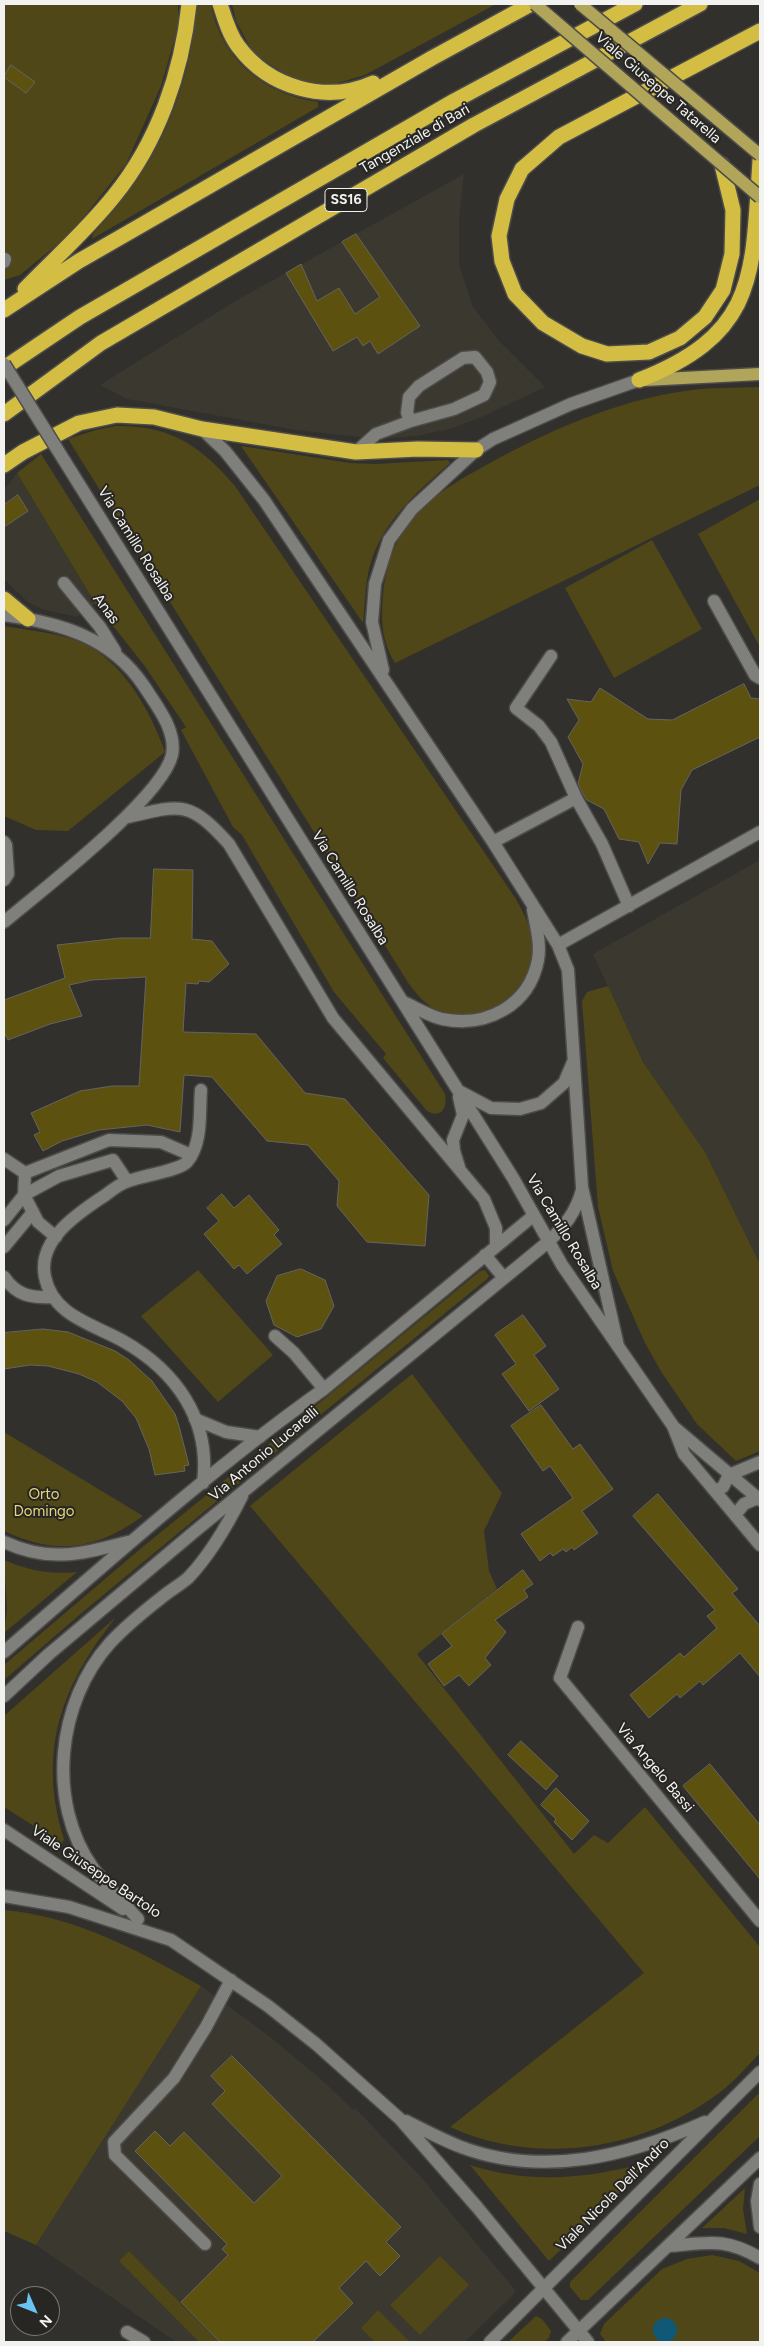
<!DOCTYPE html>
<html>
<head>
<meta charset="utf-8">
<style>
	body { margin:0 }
	#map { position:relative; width:764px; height:2346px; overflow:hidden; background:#31302d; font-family:Figtree,sans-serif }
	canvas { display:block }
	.frame { position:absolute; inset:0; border:5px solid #f2f2f0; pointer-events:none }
	.north { position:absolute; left:10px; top:2286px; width:50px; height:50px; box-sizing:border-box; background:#272623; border:1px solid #787875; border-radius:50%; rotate:134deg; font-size:14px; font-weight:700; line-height:20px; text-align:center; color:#f2f2f0 }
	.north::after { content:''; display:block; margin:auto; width:18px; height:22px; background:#6bc3f2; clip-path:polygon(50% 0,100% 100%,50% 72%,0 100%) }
</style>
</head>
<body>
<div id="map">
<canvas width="764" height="2346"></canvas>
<div class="frame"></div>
<div class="north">N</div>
</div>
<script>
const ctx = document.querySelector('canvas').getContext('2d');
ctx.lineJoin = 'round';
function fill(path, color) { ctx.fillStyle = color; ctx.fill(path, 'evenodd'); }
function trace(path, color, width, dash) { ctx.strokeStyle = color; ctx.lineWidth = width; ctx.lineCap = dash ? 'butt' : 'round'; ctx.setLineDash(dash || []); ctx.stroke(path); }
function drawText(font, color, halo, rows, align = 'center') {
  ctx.font = font + ' Figtree,sans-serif'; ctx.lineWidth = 4; ctx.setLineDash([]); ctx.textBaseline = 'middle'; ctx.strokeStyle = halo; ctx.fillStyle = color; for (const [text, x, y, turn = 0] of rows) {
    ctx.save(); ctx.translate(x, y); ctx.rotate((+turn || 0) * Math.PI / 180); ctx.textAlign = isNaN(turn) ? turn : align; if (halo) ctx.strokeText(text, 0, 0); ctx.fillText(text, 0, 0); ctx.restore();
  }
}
const built = new Path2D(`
	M 464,174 L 459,218 L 459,264 L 473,307 L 500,342 L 545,387 L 484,416 L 450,429 L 416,436 L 377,439 L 296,430 L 127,399 L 100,385 L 237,300 Z
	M 17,473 L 95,603 L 77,617 L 42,609 L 29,603 L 4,579 L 4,490 Z
	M 760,860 L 760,1264 L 705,1152 L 643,1062 L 593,954 Z
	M 201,1986 L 269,2036 L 323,2081 L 353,2110 L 355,2108 L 420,2176 L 515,2290 L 514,2294 L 465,2342 L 176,2342 L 36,2245 Z`);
const green = new Path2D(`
	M 4,4 L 178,4 L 178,27 L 161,86 L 126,164 L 71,233 L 20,275 L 4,280 Z
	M 196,4 L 211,4 C 220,59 265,95 318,102 L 318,107 L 92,239 L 93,234 C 108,217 124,199 137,180 C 171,131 194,64 196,4 Z
	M 232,4 L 496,4 L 365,75 L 331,85 L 296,81 L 254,54 L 236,21 Z
	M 760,387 L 760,485 L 395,663 C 381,640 381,619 383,594 C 386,565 397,533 418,512 C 438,491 465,477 490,463 C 550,430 616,401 685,391 C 709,387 735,388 760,387 Z
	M 115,426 C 170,425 200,445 235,486 L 516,899 C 522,911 529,922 532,935 C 542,988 482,1033 433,1008 C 423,1002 416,993 409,984 L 68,439 L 96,430 Z
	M 241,446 L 350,463 L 375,464 L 448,460 L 450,463 C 415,494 381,522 369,569 C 365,586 365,605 363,623 Z
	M 41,454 L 445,1094 C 448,1108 441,1119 427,1111 L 383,1058 L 386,1054 L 334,992 L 242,835 L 233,827 L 181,730 L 186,727 L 144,665 L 95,603 L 17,473 Z
	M 760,499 L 760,647 L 698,534 Z
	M 652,540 L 702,629 L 614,678 L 565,588 Z
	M 4,626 C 32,631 65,633 90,647 C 127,668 151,713 165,752 L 68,831 L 36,830 L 4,816 Z
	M 608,986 L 643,1062 L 705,1152 L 760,1264 L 760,1451 L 736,1461 L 697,1424 L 662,1373 L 645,1343 L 613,1271 L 598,1207 L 582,1001 L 587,992 Z
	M 198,1270 L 273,1355 L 218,1402 L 141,1316 Z
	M 485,1270 L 489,1276 L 487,1279 L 307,1426 L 301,1418 L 480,1271 Z
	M 412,1374 L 502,1493 L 484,1531 L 489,1571 L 497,1589 L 417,1654 L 574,1854 L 594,1835 L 608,1843 L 645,1807 L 760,1947 L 760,2053 C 747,2066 734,2082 719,2093 C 643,2150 538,2167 450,2127 L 644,1973 L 250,1506 Z
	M 296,1422 L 303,1430 L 84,1611 L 4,1680 L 4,1665 L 139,1550 Z
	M 4,1432 L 143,1516 C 95,1550 57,1556 4,1531 Z
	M 4,1560 C 27,1570 51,1575 77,1572 L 4,1633 L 7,1610 Z
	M 116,1617 C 61,1686 37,1752 64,1839 L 62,1844 L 4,1807 L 4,1716 Z
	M 4,1910 C 78,1917 137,1950 201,1986 L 36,2245 L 4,2231 Z
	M 760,2092 L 760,2136 L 588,2300 L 581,2300 L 570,2287 L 570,2282 Z
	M 645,2163 L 647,2165 L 550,2260 L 548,2260 L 470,2165 C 528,2184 587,2179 645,2163 Z
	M 745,2188 L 743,2209 L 747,2234 L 724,2228 L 702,2228 Z
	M 129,2251 L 219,2342 L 199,2342 L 119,2261 Z
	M 712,2255 L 739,2261 L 760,2273 L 760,2342 L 606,2342 L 600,2334 L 604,2324 L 662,2269 L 687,2259 Z
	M 440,2256 L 469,2285 L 420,2335 L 390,2305 Z
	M 378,2310 L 410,2342 L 375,2342 L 361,2328 Z
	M 536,2316 L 542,2319 L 551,2331 L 549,2338 L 544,2342 L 508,2342 Z`);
const water = new Path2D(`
	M653 2330a12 12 0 1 1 24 0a12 12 0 1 1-24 0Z`);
const building = new Path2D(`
	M 11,65 L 35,82 L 26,93 L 4,77 Z
	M 356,234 L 420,326 L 378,354 L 370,341 L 363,346 L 357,337 L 333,351 L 286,273 L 301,264 L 317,301 L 339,288 L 355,314 L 380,297 L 342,242 Z
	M 18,495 L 28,511 L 4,527 L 4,505 Z
	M 744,684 L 751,698 L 760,699 L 760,737 L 692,770 L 681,790 L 677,844 L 660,843 L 648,864 L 639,842 L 619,839 L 604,809 L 587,800 L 583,794 L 578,784 L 583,764 L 568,737 L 579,720 L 567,699 L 591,702 L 600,688 L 648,719 L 672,720 Z
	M 154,869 L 193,870 L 192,939 L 212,941 L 229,964 L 209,982 L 199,981 L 198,984 L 186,983 L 183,1032 L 256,1034 L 305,1093 L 345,1099 L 429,1195 L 425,1246 L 367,1242 L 337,1206 L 339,1181 L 308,1145 L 267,1141 L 212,1077 L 184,1075 L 180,1132 L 147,1125 L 99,1130 L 62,1141 L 43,1151 L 34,1135 L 40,1132 L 31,1113 L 80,1091 L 112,1086 L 139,1086 L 146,977 L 92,980 L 69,985 L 82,1016 L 50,1024 L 8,1040 L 4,1032 L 4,1000 L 65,978 L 57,945 L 120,938 L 150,938 Z
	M 222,1194 L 234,1208 L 249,1195 L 279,1230 L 274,1235 L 282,1244 L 247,1274 L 239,1265 L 234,1269 L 204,1234 L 219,1221 L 207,1208 Z
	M 301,1269 L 325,1280 L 334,1306 L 321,1329 L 297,1337 L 274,1325 L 266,1301 L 277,1276 Z
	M 523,1315 L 546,1346 L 534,1355 L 559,1389 L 529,1411 L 502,1374 L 516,1364 L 495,1335 Z
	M 43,1329 L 68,1332 L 115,1351 L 129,1360 L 152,1381 L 175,1414 L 179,1426 L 189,1465 L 184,1466 L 185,1471 L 155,1475 L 149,1449 L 136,1418 L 122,1401 L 97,1382 L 79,1374 L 48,1366 L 30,1365 L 4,1369 L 4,1333 Z
	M 541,1405 L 573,1449 L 580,1444 L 613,1489 L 582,1511 L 598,1533 L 574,1550 L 572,1547 L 566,1552 L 563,1549 L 553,1556 L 550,1553 L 540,1561 L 521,1534 L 573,1498 L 550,1466 L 543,1471 L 511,1426 Z
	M 658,1494 L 738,1589 L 732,1593 L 760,1626 L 760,1677 L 740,1653 L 703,1685 L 700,1681 L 680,1698 L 677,1694 L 649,1718 L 630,1695 L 680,1653 L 684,1657 L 717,1628 L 707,1616 L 715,1610 L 633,1516 Z
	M 523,1570 L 533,1584 L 524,1590 L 528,1597 L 495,1620 L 506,1632 L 485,1658 L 491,1665 L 469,1686 L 459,1675 L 444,1686 L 428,1664 L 452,1646 L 442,1634 Z
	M 521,1741 L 558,1776 L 546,1790 L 508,1755 Z
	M 710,1764 L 760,1825 L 760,1879 L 683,1786 Z
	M 556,1788 L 589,1821 L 572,1840 L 554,1822 L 556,1819 L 541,1805 Z
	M 232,2056 L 401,2227 L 386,2242 L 400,2256 L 380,2276 L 366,2261 L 339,2288 L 353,2303 L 313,2342 L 220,2342 L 181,2302 L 228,2255 L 222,2249 L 227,2244 L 135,2151 L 155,2131 L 170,2146 L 184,2132 L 254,2203 L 282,2176 L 212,2104 L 225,2091 L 211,2076 Z`);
const minor = new Path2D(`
	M 4,262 L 5,259
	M 202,429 L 225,451 L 264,500 L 493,842 L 558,945 L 568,970 L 582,1187 L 618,1346
	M 356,452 L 376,434 L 411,421 L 407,413 L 409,397 L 419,386 L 463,358 L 475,357 L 487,372 L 490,382 L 484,395 L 454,409 L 411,421
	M 64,583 L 100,627 L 115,651
	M 714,601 L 755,675 L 760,678
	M 4,615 C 60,623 111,637 144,686 C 156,705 177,730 172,755 C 162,798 41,891 4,922
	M 383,670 L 372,622 L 375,584 L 389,540 L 412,509 L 476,450 L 493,439 L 571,404 L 639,380
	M 576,798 L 602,844 L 629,906
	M 128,817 C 182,804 190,801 229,844 L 333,1018 L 484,1199 L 496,1228 L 496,1246
	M 301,840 L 513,1178 L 562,1265 L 673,1426 L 684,1454 L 760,1545
	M 4,842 L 6,845 L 8,874 L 4,880
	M 493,842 L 576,798 L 551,742 L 539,726 L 516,708 L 551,656
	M 558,945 L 760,832
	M 403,1002 C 415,1007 429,1016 442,1019 C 486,1028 529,1006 538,960 C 541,944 536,926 533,910
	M 201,1090 C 199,1113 203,1143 187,1162 C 179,1171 139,1176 126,1182 C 118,1185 111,1191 104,1196 C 78,1213 37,1240 45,1277 C 53,1316 93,1324 123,1341 C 176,1371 211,1420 203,1483
	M 459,1091 L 491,1108 L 520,1109 L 541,1103 L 564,1083 L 573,1062
	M 4,1159 L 25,1173
	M 459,1167 L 454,1151 L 453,1140 L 463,1115 L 459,1097
	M 4,1220 L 24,1195 L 59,1176 L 113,1160 L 127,1181
	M 56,1237 L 38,1222 L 24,1195 L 25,1173 L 109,1140 L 161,1142 L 191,1155
	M 4,1247 L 33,1212
	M 485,1255 L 504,1278
	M 4,1277 C 17,1296 31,1298 53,1297
	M 275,1336 L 294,1353 L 324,1389
	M 195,1419 L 226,1432 L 260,1437
	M 675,1428 L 760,1500
	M 715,1491 L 723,1487 L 729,1475 L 760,1462
	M 735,1515 L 744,1504 L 760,1497
	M 4,1542 C 52,1564 83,1553 132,1541
	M 578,1627 L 560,1678 L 760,1921
	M 4,1652 C 108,1562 211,1469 324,1389 L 533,1216
	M 4,1696 L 49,1654 L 194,1532 L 548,1242 C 565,1226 576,1212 582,1190
	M 4,1830 L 123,1909
	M 4,1896 L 69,1907 L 171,1940 L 268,2006 L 316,2044 L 400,2119 L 477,2207 L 588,2342
	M 138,1919 C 123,1902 107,1886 93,1868 C 46,1802 57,1702 110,1643 C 125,1627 143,1612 161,1598 C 169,1591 180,1585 188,1578 C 210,1555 228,1524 242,1496
	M 406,2121 C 424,2130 443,2140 461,2147 C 543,2178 628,2156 705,2122
	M 760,2184 L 757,2201 L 760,2227
	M 205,2244 L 115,2155 L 114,2142 L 174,2078 L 206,2027 L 231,1980
	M 669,2246 C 708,2243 724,2237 760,2258
	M 127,2332 L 144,2342
	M 490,2342 L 760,2072
	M 567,2342 L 760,2158`);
const major = new Path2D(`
	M 644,380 L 760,374`);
const highway = new Path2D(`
	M 220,4 C 225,19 229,34 238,46 C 269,88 326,104 373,83
	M 722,165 L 733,210 L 732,254 L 723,290 L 705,317 L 680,338 L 649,352 L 607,354 L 582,346 L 543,323 L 515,294 L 502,261 L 499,236 L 507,199 L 522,169 L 559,137 L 760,31
	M 25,289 C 55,258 87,230 114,196 C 158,142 182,72 189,4
	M 4,310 L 79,261 L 432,58 L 531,4
	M 4,368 L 80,317 L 454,101 L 635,4
	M 639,380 C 759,333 752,274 760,161
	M 4,414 L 101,343 L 474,125 L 700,4
	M 4,465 L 23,452 L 79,423 L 117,415 L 154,417 L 202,429 L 356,452 L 418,449 L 476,450
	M 4,599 L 28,619`);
const minorBridge = new Path2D(`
	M 4,364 L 301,840`);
const majorBridge = new Path2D(`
	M 535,4 L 760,197
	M 580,4 L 760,155`);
const shields = [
	[346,200,42]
];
const shieldNames = [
	["SS16",346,200]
];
const streetNames = [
	["Viale Giuseppe Tatarella",658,88,41],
	["Tangenziale di Bari",415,139,-30],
	["Via Camillo Rosalba",136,544,58],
	["Anas",106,609,53],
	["Via Camillo Rosalba",350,888,58],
	["Via Camillo Rosalba",564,1232,59],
	["Via Antonio Lucarelli",264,1454,-40],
	["Via Angelo Bassi",655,1768,50],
	["Viale Giuseppe Bartolo",96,1872,34],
	["Viale Nicola Dell'Andro",613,2195,-45]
];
const parkNames = [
	["Orto",44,1495],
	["Domingo",44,1512]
];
fill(built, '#3a382f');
fill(green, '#4f4717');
fill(water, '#115776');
fill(building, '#5c510f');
trace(building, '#656461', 1);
trace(minor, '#4d4c4a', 15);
trace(major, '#4d4c4a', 15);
trace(highway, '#4d4c4a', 18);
trace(minor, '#7f7f7b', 12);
trace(major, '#b1a559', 12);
trace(highway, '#d3be43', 15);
trace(minorBridge, '#4d4c4a', 15, []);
trace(majorBridge, '#4d4c4a', 15, []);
trace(minorBridge, '#7f7f7b', 12);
trace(majorBridge, '#b1a559', 12);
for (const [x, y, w] of shields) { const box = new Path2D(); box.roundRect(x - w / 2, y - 11.5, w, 23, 4); ctx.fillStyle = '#272623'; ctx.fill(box); trace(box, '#f2f2f0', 1); }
drawText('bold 14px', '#f2f2f0', null, shieldNames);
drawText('15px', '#f2f2f0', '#272623', streetNames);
drawText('15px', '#e6d67c', '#272623', parkNames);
</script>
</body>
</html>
